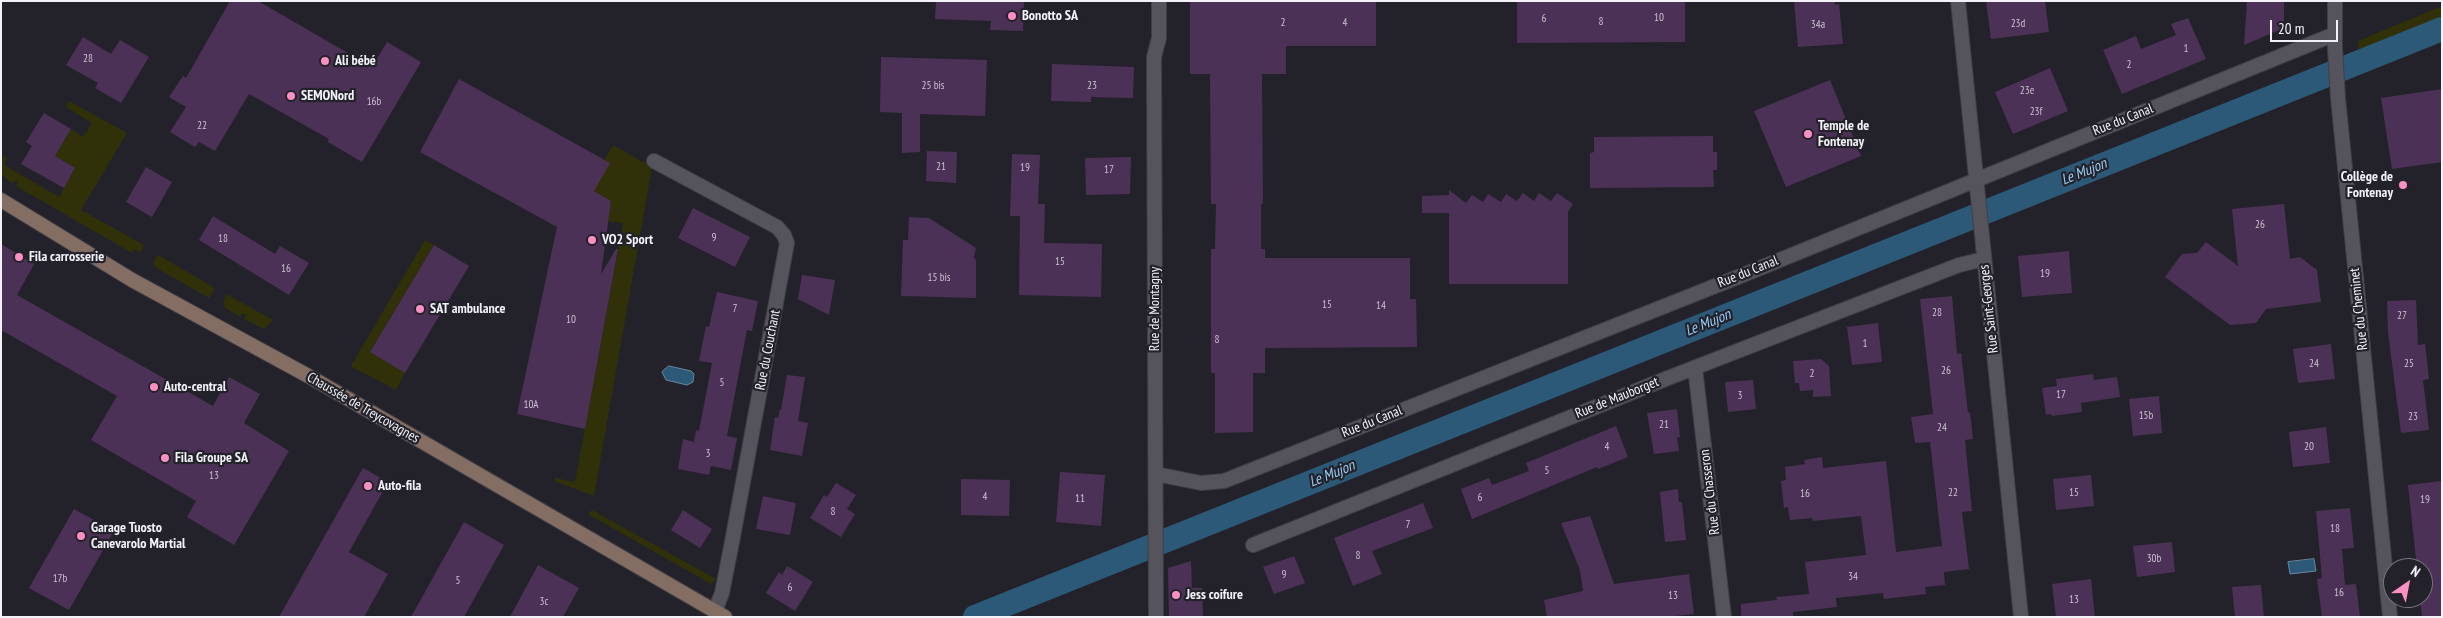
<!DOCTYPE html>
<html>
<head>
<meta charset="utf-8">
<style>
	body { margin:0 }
	#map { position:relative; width:2443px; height:618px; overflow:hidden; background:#23222a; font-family:"PT Sans Narrow",sans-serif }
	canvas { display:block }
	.frame { position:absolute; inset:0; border:2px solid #f3f2f8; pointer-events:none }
	.north { position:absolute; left:2383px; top:558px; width:50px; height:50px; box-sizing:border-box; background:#23222a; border:1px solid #76757c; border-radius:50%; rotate:33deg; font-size:14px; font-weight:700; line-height:20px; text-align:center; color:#f3f2f8 }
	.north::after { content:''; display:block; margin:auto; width:18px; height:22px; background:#fc8fc3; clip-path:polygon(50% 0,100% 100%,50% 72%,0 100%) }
	.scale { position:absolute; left:2270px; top:20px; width:68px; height:22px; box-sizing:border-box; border:2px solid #f3f2f8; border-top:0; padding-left:6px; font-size:15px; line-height:18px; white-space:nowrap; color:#f3f2f8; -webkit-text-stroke:4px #23222a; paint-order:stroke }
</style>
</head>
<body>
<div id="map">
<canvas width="2443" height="618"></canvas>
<div class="frame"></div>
<div class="north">N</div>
<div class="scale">20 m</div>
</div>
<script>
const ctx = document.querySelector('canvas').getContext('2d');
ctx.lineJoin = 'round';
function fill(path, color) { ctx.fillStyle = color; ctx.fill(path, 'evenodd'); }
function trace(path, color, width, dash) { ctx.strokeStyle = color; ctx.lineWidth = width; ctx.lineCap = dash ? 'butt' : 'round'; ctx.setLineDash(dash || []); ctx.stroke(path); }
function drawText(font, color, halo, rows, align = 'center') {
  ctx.font = font + ' "PT Sans Narrow",sans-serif'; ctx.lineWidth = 4.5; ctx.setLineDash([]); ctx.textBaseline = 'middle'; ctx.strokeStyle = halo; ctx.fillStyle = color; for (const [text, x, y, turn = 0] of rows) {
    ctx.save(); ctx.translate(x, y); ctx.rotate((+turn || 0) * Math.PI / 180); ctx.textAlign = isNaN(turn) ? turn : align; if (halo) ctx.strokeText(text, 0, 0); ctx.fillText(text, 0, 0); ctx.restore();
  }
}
const green = new Path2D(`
	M 2442,6 L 2442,27 L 2357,60 L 2358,41 Z
	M 69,101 L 127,133 L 81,210 L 144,245 L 140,253 L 134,249 L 132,253 L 16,186 L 18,182 L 15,181 L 11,183 L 1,173 L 3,156 L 7,158 L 4,165 L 59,197 L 75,168 L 55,156 L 71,129 L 83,137 L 92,123 L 66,107 Z
	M 613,145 L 652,167 L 594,496 L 554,481 L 555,478 L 575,482 L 623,223 L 608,221 L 611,201 L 594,191 L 604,160 Z
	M 425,240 L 434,245 L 370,352 L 405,373 L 396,390 L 352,367 L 352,364 Z
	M 158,255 L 215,288 L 209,298 L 155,267 L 153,264 Z
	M 226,294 L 273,320 L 264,329 L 244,319 L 246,315 L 243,313 L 240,317 L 223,306 Z
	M 592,510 L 716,579 L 711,584 L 588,514 Z`);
const water = new Path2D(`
	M 669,366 L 691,371 L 694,374 L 693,382 L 687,385 L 666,380 L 662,372 Z
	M 2314,559 L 2316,571 L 2290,574 L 2288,562 Z`);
const canal = new Path2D(`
	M 975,617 L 2442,29`);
const building = new Path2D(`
	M 230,1 L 258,1 L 372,67 L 387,42 L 421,62 L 362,162 L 328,142 L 329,139 L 249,94 L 215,151 L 199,142 L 195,147 L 170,132 L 186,107 L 169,97 L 183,76 L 186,78 Z
	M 936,1 L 1024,1 L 1023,31 L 990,30 L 991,21 L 935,19 Z
	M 1190,1 L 1376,1 L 1376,46 L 1286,46 L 1286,74 L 1262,74 L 1263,204 L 1261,204 L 1261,249 L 1265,249 L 1265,258 L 1410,258 L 1410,299 L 1416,299 L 1417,347 L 1265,348 L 1265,373 L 1253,373 L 1253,432 L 1215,433 L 1215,373 L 1211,373 L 1211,249 L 1215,249 L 1216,204 L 1211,204 L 1210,74 L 1190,74 Z
	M 1517,1 L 1685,1 L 1685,42 L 1517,43 Z
	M 1794,1 L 1835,1 L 1835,5 L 1839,4 L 1843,44 L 1798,47 Z
	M 1986,1 L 2045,1 L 2049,32 L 1991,39 Z
	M 2247,1 L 2284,1 L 2284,28 L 2244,45 Z
	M 2188,18 L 2206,59 L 2122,94 L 2103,50 L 2136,36 L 2141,49 L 2176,35 L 2171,24 Z
	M 83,37 L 111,54 L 120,40 L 149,57 L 121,103 L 95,88 L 98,83 L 66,65 Z
	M 881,57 L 987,60 L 985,116 L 920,114 L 920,152 L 902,153 L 902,113 L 880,112 Z
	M 1052,64 L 1134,67 L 1133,98 L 1091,97 L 1091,102 L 1051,101 Z
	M 2050,68 L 2068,111 L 2013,134 L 1995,92 Z
	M 459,79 L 610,163 L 594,191 L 611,201 L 601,274 L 616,249 L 618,249 L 585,429 L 517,414 L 557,227 L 420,152 Z
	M 1830,80 L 1861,156 L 1786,187 L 1754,111 Z
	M 2442,89 L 2442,162 L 2392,169 L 2381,98 Z
	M 44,113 L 71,129 L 55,156 L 75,168 L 64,188 L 21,164 L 32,146 L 26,142 Z
	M 1713,136 L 1713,152 L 1717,152 L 1717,170 L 1713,170 L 1714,187 L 1590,188 L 1590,153 L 1594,152 L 1594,137 Z
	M 927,151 L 957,152 L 956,183 L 926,181 Z
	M 1012,154 L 1040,155 L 1038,204 L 1045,204 L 1044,243 L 1102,244 L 1101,297 L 1019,295 L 1020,216 L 1010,216 Z
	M 1131,157 L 1130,194 L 1086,195 L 1085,158 Z
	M 146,167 L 172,182 L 152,217 L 126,202 Z
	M 1449,190 L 1466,203 L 1472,195 L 1483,202 L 1488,194 L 1501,202 L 1506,194 L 1517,201 L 1523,193 L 1534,201 L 1539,193 L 1551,201 L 1557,193 L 1573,204 L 1568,212 L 1568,284 L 1449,284 L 1449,213 L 1422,213 L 1422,196 L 1449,195 Z
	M 2284,204 L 2290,259 L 2300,257 L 2317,270 L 2321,302 L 2266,309 L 2256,323 L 2230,325 L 2165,277 L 2182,254 L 2197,253 L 2206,242 L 2238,266 L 2232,209 Z
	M 693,208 L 750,237 L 735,267 L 678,238 Z
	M 213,216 L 275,254 L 280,246 L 309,263 L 289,295 L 199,240 Z
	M 909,217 L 929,218 L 976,248 L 974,257 L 976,261 L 976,298 L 901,296 L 903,240 L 908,240 Z
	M 1,244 L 34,264 L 17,295 L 213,406 L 229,377 L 260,394 L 244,423 L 289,451 L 234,545 L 187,517 L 196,501 L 91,440 L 117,396 L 1,330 Z
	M 434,245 L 469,266 L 405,373 L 370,352 Z
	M 2069,251 L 2072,293 L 2022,297 L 2018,256 Z
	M 802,275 L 835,280 L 829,315 L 798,299 Z
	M 717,292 L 758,301 L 752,331 L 747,330 L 727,436 L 737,438 L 731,470 L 711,466 L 709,475 L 678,469 L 683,439 L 694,442 L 696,430 L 699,431 L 712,363 L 699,361 L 706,326 L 709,327 Z
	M 1952,296 L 1957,354 L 1961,353 L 1968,413 L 1970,412 L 1973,439 L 1965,440 L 1972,511 L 1962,512 L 1969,569 L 1944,572 L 1945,585 L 1925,587 L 1926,594 L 1884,599 L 1883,593 L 1836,598 L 1837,607 L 1793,612 L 1793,617 L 1741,617 L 1741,604 L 1777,600 L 1776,597 L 1809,594 L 1805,562 L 1866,555 L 1861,516 L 1813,521 L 1812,518 L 1790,520 L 1788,507 L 1784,508 L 1781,481 L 1786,480 L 1785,467 L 1805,464 L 1804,460 L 1822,457 L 1823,468 L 1886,461 L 1896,552 L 1942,546 L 1930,442 L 1915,443 L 1911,417 L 1933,414 L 1920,299 Z
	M 2416,300 L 2418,345 L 2425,344 L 2429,379 L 2423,380 L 2429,430 L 2401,433 L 2388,332 L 2387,301 Z
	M 1878,323 L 1882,362 L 1852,365 L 1847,327 Z
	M 2331,344 L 2335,379 L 2298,383 L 2293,349 Z
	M 1821,359 L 1829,366 L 1831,396 L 1813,397 L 1813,390 L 1800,391 L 1799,383 L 1795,383 L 1793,361 Z
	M 2093,374 L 2094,380 L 2117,377 L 2120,397 L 2081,403 L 2082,412 L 2052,416 L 2051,414 L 2046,415 L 2042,388 L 2057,386 L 2056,379 Z
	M 787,375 L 805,377 L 798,421 L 808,423 L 802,456 L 770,450 L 775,417 L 778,418 L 780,409 L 781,410 Z
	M 1753,380 L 1756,409 L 1728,412 L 1725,382 Z
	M 2159,396 L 2162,433 L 2133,436 L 2129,399 Z
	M 1677,409 L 1680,437 L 1677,438 L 1679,451 L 1654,454 L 1647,413 Z
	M 1616,426 L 1628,457 L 1598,469 L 1597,467 L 1472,519 L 1461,489 L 1489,478 L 1492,485 L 1529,471 L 1526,463 Z
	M 2326,427 L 2330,463 L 2293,467 L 2289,432 Z
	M 363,468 L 388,482 L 349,552 L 388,574 L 364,617 L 279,617 Z
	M 1060,472 L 1105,475 L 1101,526 L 1056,522 Z
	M 2091,475 L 2094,506 L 2056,510 L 2053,479 Z
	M 961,479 L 1010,480 L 1009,516 L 961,515 Z
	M 2442,481 L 2442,617 L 2422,617 L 2420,598 L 2423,598 L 2423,568 L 2417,568 L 2408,485 Z
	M 836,483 L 856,495 L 847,509 L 855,514 L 841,537 L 810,518 L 824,495 L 827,497 Z
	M 1678,489 L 1679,502 L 1682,502 L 1686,540 L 1665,542 L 1660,492 Z
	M 763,496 L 796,503 L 790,535 L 756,529 Z
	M 1423,503 L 1433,528 L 1372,551 L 1382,574 L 1353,586 L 1334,538 Z
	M 2350,508 L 2354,548 L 2342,549 L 2345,585 L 2356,584 L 2360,617 L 2322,617 L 2317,579 L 2322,578 L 2316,511 Z
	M 74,509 L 114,531 L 69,610 L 29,588 Z
	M 683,510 L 712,529 L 700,548 L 671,530 Z
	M 1590,516 L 1614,584 L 1689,574 L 1694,614 L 1666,617 L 1547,617 L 1544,600 L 1583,591 L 1580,570 L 1561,523 Z
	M 464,522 L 504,545 L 464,617 L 411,617 Z
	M 2172,542 L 2175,572 L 2137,577 L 2133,546 Z
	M 1294,556 L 1305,583 L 1274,594 L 1263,567 Z
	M 1191,561 L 1192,588 L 1202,588 L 1203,617 L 1169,617 L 1168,568 Z
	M 538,565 L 579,588 L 563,617 L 510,617 Z
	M 787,566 L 813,582 L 795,611 L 766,593 L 779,572 L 782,575 Z
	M 2091,579 L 2095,617 L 2056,617 L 2052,584 Z
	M 2261,585 L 2264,617 L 2235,617 L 2232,587 Z`);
const minor = new Path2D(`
	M 1958,1 L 2021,617
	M 2335,1 L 2335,49 L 2338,98 L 2390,617
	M 654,161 L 777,227 L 784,235 L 787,243 L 732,542 L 722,593 L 715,611
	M 1695,368 L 1724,617
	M 1156,474 L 1201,483 L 1224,481 L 1738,277 L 2335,34
	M 1253,545 L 1668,378 L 1959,265 L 1984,259
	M 1156,617 L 1154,57 L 1159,38 L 1159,1`);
const secondary = new Path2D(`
	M 1,200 L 132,280 L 312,378 L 725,617`);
const markers = [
	[1012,16,5,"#fc8fc3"],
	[325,61,5,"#fc8fc3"],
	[291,96,5,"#fc8fc3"],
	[1808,134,5,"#fc8fc3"],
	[2403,185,5,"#fc8fc3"],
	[592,240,5,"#fc8fc3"],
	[19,257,5,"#fc8fc3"],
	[420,309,5,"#fc8fc3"],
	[154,387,5,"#fc8fc3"],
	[165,458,5,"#fc8fc3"],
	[368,486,5,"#fc8fc3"],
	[81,536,5,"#fc8fc3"],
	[1176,595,5,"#fc8fc3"]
];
const numberNames = [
	["10",1659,18],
	["6",1544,19],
	["8",1601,22],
	["2",1283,23],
	["4",1345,23],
	["23d",2018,24],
	["34a",1818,25],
	["1",2186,49],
	["28",88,59],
	["2",2129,65],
	["25 bis",933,86],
	["23",1092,86],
	["23e",2027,91],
	["16b",374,102],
	["23f",2036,112],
	["22",202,126],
	["21",941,167],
	["19",1025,168],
	["17",1109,170],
	["26",2260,225],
	["9",714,238],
	["18",223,239],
	["15",1060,262],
	["16",286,269],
	["19",2045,274],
	["15 bis",939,278],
	["15",1327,305],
	["14",1381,306],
	["7",735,309],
	["28",1937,313],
	["27",2402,316],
	["10",571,320],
	["8",1217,340],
	["1",1865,344],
	["24",2314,364],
	["25",2409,364],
	["26",1946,371],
	["2",1812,374],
	["5",722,383],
	["17",2061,395],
	["3",1740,396],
	["10A",531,405],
	["15b",2146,416],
	["23",2413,417],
	["21",1664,425],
	["24",1942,428],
	["4",1607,447],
	["20",2309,447],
	["3",708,454],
	["5",1547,471],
	["13",214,476],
	["22",1953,493],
	["15",2074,493],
	["16",1805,494],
	["4",985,497],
	["6",1480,498],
	["11",1080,499],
	["19",2425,500],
	["8",833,512],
	["7",1408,525],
	["18",2335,529],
	["8",1358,556],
	["30b",2154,559],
	["9",1284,575],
	["34",1853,577],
	["17b",60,579],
	["5",458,581],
	["6",790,588],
	["16",2339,593],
	["13",1673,596],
	["13",2074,600],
	["3c",544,602]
];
const poiNames = [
	["Bonotto SA",1022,16],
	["Ali bébé",335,61],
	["SEMONord",301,96],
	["Temple de",1818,126],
	["Fontenay",1818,142],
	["Collège de",2393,177,"right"],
	["Fontenay",2393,193,"right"],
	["VO2 Sport",602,240],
	["Fila carrosserie",29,257],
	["SAT ambulance",430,309],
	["Auto-central",164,387],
	["Fila Groupe SA",175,458],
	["Auto-fila",378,486],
	["Garage Tuosto",91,528],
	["Canevarolo Martial",91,544],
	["Jess coifure",1186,595]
];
const streetNames = [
	["Rue du Canal",2123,120,-22],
	["Rue du Canal",1748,272,-22],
	["Rue de Montagny",1155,309,-90],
	["Rue Saint-Georges",1989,309,-96],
	["Rue du Cheminet",2359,309,-96],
	["Rue du Couchant",768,350,-79],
	["Rue de Mauborget",1617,398,-22],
	["Chaussée de Treycovagnes",363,408,30],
	["Rue du Canal",1372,422,-22],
	["Rue du Chasseron",1710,492,-97]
];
const waterNames = [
	["Le Mujon",2084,172,-22],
	["Le Mujon",1708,323,-22],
	["Le Mujon",1332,474,-22]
];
fill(green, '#303108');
fill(water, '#2d5978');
trace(water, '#68879e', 1);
trace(canal, '#2d5978', 24);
fill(building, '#4c3156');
trace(minor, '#403f45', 16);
trace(secondary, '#403f45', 16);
trace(minor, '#55545d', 14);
trace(secondary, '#846e64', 14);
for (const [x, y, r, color] of markers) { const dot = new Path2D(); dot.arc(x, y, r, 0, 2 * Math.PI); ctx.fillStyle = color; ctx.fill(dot); trace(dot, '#23222a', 2); }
drawText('11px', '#c9c2d0', null, numberNames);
drawText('bold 14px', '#f3f2f8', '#23222a', poiNames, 'left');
drawText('14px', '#f3f2f8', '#23222a', streetNames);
drawText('italic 15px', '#96cbf5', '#23222a', waterNames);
</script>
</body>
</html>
